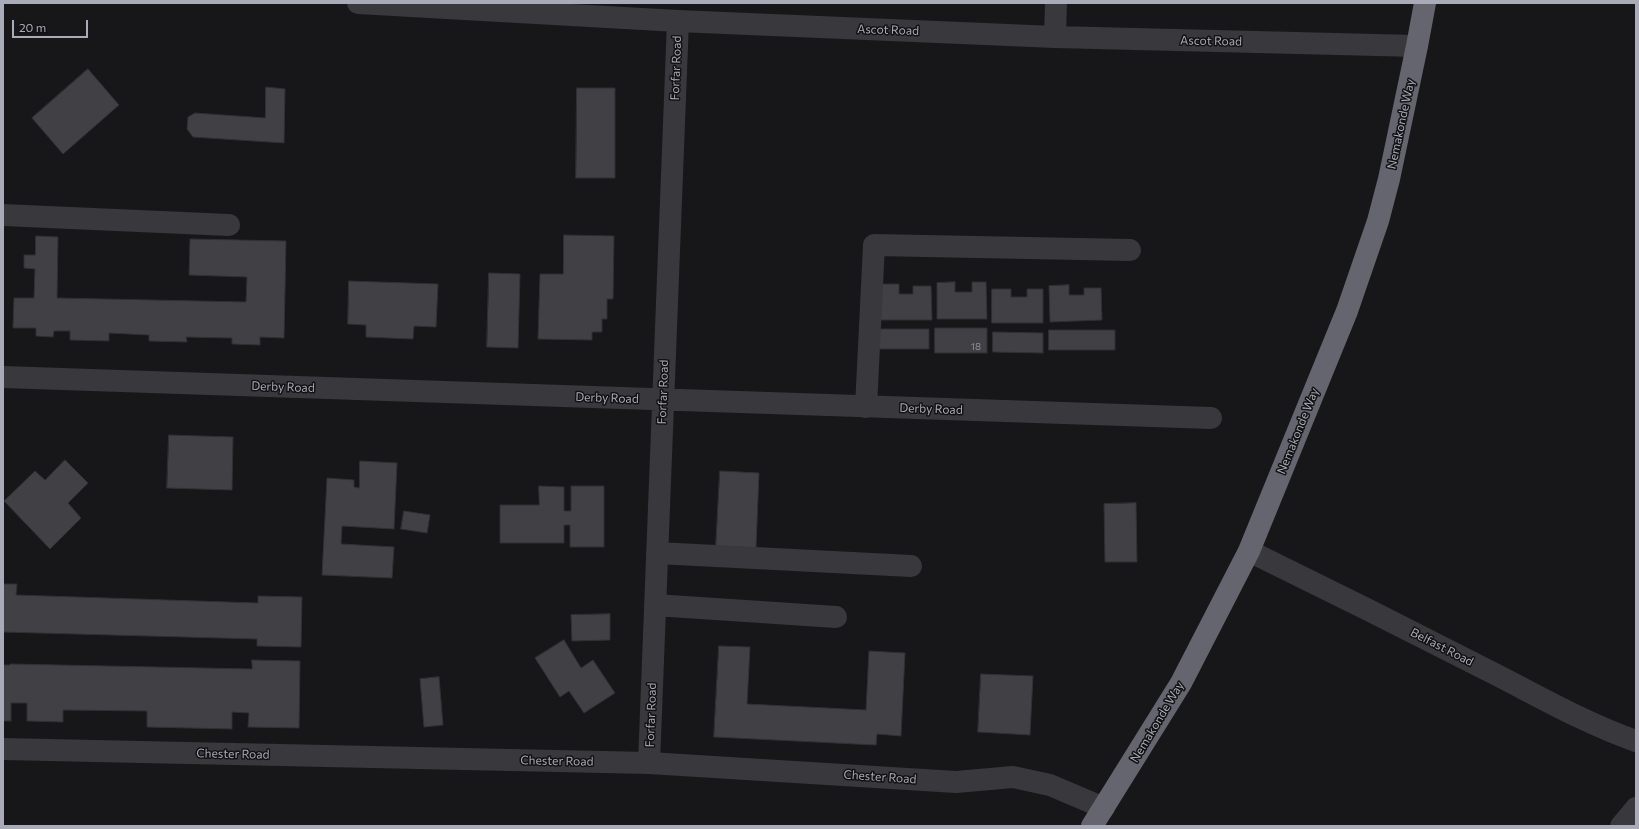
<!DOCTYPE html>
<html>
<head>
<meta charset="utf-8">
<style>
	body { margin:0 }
	#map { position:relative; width:1639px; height:829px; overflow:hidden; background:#171618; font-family:Commissioner,sans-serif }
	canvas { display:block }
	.frame { position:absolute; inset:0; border:4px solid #a9abb8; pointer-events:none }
	.scale { position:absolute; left:12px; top:20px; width:76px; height:18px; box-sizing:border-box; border:2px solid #a9abb8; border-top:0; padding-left:5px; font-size:12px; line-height:14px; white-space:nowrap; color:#a9abb8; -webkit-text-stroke:3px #121113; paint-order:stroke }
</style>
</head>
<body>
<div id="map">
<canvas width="1639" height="829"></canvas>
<div class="frame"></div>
<div class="scale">20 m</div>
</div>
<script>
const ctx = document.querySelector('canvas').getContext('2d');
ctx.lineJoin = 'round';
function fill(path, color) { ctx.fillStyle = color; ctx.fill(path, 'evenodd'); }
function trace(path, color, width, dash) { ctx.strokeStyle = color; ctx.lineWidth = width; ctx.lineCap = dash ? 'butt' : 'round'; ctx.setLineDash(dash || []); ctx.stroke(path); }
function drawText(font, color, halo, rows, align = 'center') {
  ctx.font = font + ' Commissioner,sans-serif'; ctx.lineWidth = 3; ctx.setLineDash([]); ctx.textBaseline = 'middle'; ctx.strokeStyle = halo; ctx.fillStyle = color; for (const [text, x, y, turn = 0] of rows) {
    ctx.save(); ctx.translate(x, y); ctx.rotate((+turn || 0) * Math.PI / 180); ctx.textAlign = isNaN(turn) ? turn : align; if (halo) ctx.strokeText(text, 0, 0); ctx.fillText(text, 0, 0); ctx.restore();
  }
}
const building = new Path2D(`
	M 88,69 L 119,105 L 63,154 L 32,118 Z
	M 266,87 L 285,89 L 284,143 L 193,137 L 187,129 L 188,117 L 195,113 L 265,118 Z
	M 577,88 L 615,88 L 615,178 L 576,178 Z
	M 564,235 L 614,236 L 613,299 L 607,299 L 607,319 L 602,319 L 602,332 L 592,332 L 592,340 L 538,339 L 540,274 L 563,274 Z
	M 36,236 L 58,237 L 57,298 L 246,302 L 247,277 L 189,275 L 190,239 L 286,241 L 284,338 L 260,337 L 260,345 L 232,344 L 232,338 L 186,337 L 187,342 L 149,341 L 149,335 L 109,333 L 109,341 L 70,340 L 70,331 L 54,331 L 53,337 L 36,336 L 36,328 L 13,328 L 14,298 L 34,298 L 35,269 L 24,268 L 24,255 L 35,255 Z
	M 489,273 L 520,274 L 518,348 L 487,347 Z
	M 349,281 L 438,284 L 436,327 L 414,326 L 413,339 L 366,337 L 366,325 L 348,324 Z
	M 955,282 L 955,292 L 972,292 L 972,282 L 986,282 L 987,319 L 937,319 L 937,283 Z
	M 880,284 L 899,284 L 899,294 L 913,294 L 913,286 L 931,286 L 932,320 L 880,320 Z
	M 1069,285 L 1069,295 L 1084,295 L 1084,288 L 1101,288 L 1102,320 L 1050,322 L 1049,286 Z
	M 992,289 L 1011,289 L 1011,297 L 1027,297 L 1027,289 L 1043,289 L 1043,323 L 992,323 Z
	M 935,328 L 987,328 L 987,353 L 935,353 Z
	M 879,329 L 929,329 L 929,349 L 879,349 Z
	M 1049,330 L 1115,330 L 1115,350 L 1049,350 Z
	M 993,332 L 1043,333 L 1043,353 L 993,352 Z
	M 169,435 L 233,437 L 232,490 L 167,488 Z
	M 65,460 L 88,483 L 68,503 L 81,518 L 50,549 L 4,501 L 35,471 L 45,480 Z
	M 360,461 L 397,463 L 394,529 L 342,526 L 341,544 L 394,547 L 392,578 L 322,575 L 327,478 L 354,480 L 354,487 L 359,488 Z
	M 720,471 L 759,473 L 756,548 L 716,546 Z
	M 539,486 L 564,487 L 564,511 L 571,511 L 571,486 L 604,486 L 604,547 L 570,547 L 570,525 L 564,525 L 564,543 L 500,543 L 500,505 L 539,505 Z
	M 1136,503 L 1137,562 L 1105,562 L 1104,504 Z
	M 404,511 L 430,515 L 427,533 L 401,529 Z
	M 3,584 L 17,584 L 16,595 L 258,603 L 258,596 L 302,597 L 301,647 L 257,646 L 257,639 L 3,632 Z
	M 610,614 L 610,640 L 572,641 L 571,615 Z
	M 564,640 L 581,668 L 593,660 L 615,693 L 584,713 L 569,691 L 560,697 L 535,658 Z
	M 719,646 L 750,647 L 747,704 L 866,710 L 869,651 L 905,653 L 901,736 L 877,734 L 876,745 L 714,737 Z
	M 252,660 L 300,661 L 299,728 L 248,727 L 249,713 L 232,712 L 232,729 L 147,727 L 147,711 L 63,710 L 63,722 L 27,721 L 27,703 L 11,703 L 11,721 L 3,721 L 3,665 L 10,665 L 10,664 L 252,669 Z
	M 981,674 L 1033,676 L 1030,735 L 978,732 Z
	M 439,677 L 443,725 L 424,727 L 420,679 Z`);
const minor = new Path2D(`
	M 358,3 L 678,21 L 1055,37 L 1417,46
	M 1055,37 L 1056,3
	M 3,215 L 229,225
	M 3,377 L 1211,418
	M 866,407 L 874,245 L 1130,250
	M 1249,551 C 1329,590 1407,629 1485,669 C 1535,694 1584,723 1636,741
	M 657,553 L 911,566
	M 655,605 L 836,617
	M 3,749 L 649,763 L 956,782 L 1013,777 L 1050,785 L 1104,808
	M 649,763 L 678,21
	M 1621,826 L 1636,808`);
const highway = new Path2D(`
	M 1092,826 L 1181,683 L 1249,551 L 1347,311 L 1378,221 L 1389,179 L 1417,46 L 1425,3`);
const numberNames = [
	["18",976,347]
];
const streetNames = [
	["Ascot Road",888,30,2],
	["Ascot Road",1211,41,1],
	["Forfar Road",676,68,-88],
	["Nemakonde Way",1401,124,-78],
	["Derby Road",283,387,2],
	["Forfar Road",663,392,-88],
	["Derby Road",607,398,2],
	["Derby Road",931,409,2],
	["Nemakonde Way",1298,431,-68],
	["Belfast Road",1442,647,27],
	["Forfar Road",651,715,-88],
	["Nemakonde Way",1157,722,-59],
	["Chester Road",233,754,1],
	["Chester Road",557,761,1],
	["Chester Road",880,777,4]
];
fill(building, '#414045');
trace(building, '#313034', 1);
trace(minor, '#38383d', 22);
trace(highway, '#64656e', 22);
drawText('10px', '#8f909b', null, numberNames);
drawText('12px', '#a9abb8', '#121113', streetNames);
</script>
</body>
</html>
